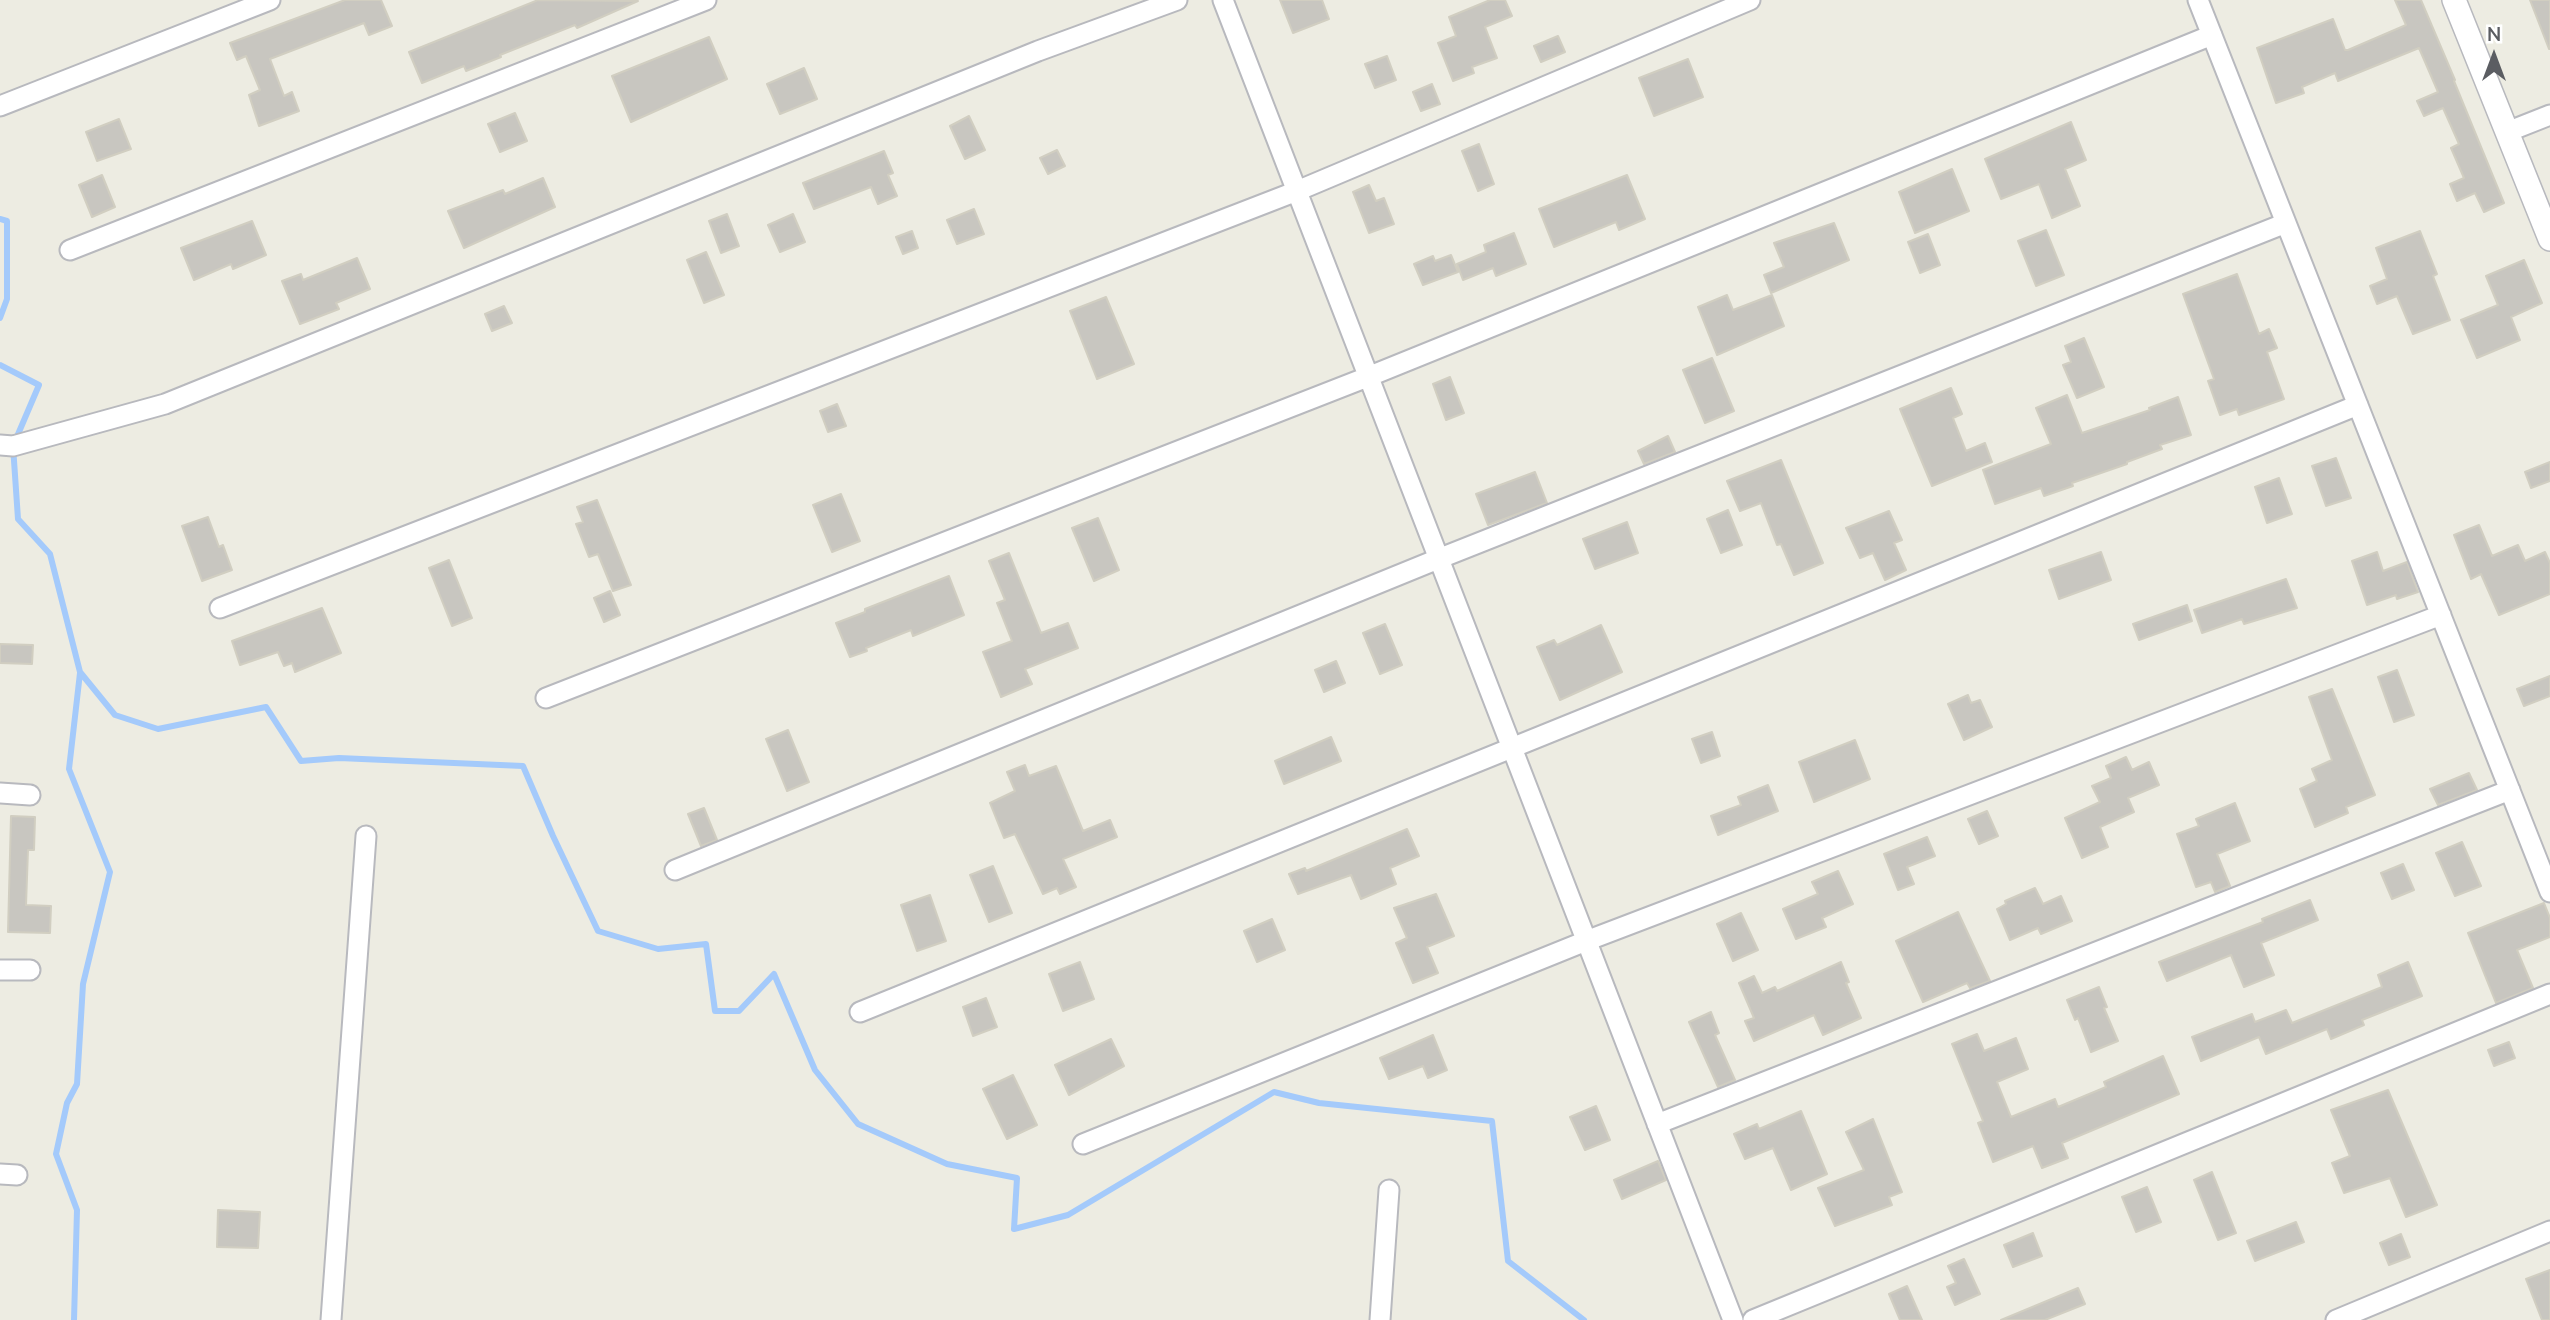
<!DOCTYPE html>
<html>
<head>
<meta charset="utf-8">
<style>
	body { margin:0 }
	#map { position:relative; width:2550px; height:1320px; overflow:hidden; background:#edece2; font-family:"Nunito Sans",sans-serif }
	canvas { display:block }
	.north { position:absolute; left:2459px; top:21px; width:70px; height:70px; -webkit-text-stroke:5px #fff; paint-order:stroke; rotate:0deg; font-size:19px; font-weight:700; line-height:28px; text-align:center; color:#5b5d62 }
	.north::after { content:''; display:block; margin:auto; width:24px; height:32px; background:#5b5d62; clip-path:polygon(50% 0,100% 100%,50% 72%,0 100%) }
</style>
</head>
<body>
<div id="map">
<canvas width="2550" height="1320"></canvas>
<div class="north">N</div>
</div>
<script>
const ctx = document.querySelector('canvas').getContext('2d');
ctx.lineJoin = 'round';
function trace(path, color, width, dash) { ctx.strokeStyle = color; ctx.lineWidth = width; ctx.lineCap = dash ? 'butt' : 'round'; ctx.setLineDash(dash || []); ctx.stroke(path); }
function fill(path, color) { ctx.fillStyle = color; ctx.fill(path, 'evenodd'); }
const stream = new Path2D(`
	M 0,219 L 7,221 L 7,299 L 0,318
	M 0,365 L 39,385 L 13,446 L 18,519 L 50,554 L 80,672 L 115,715 L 158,729 L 266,707 L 301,761 L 339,758 L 523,766 L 553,836 L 598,931 L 658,949 L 706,944 L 715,1011 L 739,1011 L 774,974 L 815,1070 L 858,1124 L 947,1164 L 1017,1178 L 1014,1229 L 1068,1215 L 1274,1092 L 1319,1103 L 1492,1121 L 1508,1261 L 1584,1320
	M 74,1320 L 77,1210 L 56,1154 L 67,1103 L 77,1084 L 83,984 L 110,872 L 69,769 L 80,673`);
const building = new Path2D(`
	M 345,0 L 381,0 L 392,26 L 369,35 L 364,23 L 270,59 L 284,96 L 292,92 L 299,111 L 259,126 L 249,95 L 260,90 L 246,56 L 237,60 L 230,43 Z
	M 538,0 L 638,1 L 577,28 L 575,25 L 500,55 L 501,57 L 466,71 L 464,66 L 422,83 L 409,52 Z
	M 1280,0 L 1322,0 L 1329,19 L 1293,33 Z
	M 1490,0 L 1505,0 L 1512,16 L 1485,27 L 1497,58 L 1472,67 L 1474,73 L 1453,81 L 1438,43 L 1456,36 L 1449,17 Z
	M 2395,0 L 2421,0 L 2455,80 L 2454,81 L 2504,203 L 2484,212 L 2475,193 L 2457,201 L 2450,184 L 2464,178 L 2451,148 L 2459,144 L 2443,108 L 2424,116 L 2417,101 L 2438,92 L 2419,48 L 2338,81 L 2335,73 L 2302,87 L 2304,93 L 2276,103 L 2257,48 L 2333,19 L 2345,50 L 2348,50 L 2406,25 Z
	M 2530,0 L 2550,0 L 2550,49 L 2549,49 Z
	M 1558,36 L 1565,52 L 1541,62 L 1534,46 Z
	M 709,37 L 727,79 L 631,122 L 612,76 Z
	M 1387,56 L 1396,80 L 1375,88 L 1365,64 Z
	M 1688,59 L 1703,97 L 1654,116 L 1639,78 Z
	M 804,68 L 817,99 L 780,114 L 767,84 Z
	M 1432,84 L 1440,104 L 1421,111 L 1413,92 Z
	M 515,113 L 527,141 L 500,152 L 488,124 Z
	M 969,116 L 985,150 L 965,159 L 950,126 Z
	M 119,119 L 131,149 L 97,161 L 86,132 Z
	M 2071,122 L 2086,160 L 2065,169 L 2080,206 L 2052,218 L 2039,184 L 2001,199 L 1985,159 Z
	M 1479,144 L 1494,184 L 1478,191 L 1462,151 Z
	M 1057,150 L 1065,166 L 1048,174 L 1040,158 Z
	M 884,151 L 893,173 L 888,175 L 897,196 L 878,204 L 871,187 L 814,209 L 803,183 Z
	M 1952,169 L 1969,211 L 1915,233 L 1899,192 Z
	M 102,175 L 115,207 L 92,217 L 79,185 Z
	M 1627,175 L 1645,219 L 1619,230 L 1616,222 L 1554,247 L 1539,209 Z
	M 543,178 L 555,207 L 464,248 L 448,211 L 503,190 L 505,194 Z
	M 1369,185 L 1376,201 L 1384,198 L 1394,224 L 1369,233 L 1353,192 Z
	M 974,209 L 984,234 L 957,244 L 947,220 Z
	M 727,214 L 739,246 L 721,253 L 709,221 Z
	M 793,214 L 805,242 L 780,252 L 768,225 Z
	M 252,221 L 266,255 L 233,269 L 231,264 L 194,280 L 181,248 Z
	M 1834,223 L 1849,260 L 1771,293 L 1764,275 L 1784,267 L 1774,243 Z
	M 2046,230 L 2064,275 L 2036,286 L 2018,241 Z
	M 912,231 L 918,248 L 903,254 L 896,237 Z
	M 2420,231 L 2437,274 L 2433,276 L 2450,320 L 2413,334 L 2397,296 L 2377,304 L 2370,286 L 2387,279 L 2376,248 Z
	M 1514,233 L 1526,264 L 1496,276 L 1493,268 L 1463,280 L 1457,264 L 1486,252 L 1484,245 Z
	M 1928,234 L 1940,265 L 1920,273 L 1908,242 Z
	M 706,252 L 724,295 L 704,303 L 687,260 Z
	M 1451,255 L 1458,272 L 1423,285 L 1414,264 L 1433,256 L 1435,261 Z
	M 357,258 L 370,289 L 336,303 L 339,309 L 300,324 L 282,281 L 301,274 L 303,280 Z
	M 2524,260 L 2542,303 L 2511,317 L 2520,340 L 2477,358 L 2461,320 L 2498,305 L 2486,276 Z
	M 2237,274 L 2259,334 L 2269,329 L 2277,348 L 2267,352 L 2284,399 L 2239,415 L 2237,409 L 2220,415 L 2208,381 L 2214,379 L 2183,294 Z
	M 1727,295 L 1733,310 L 1772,295 L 1784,326 L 1717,355 L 1698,307 Z
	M 1106,297 L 1134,364 L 1097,379 L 1070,311 Z
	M 504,306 L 512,323 L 492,331 L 485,314 Z
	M 2084,338 L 2104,387 L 2077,398 L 2063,365 L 2071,362 L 2065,346 Z
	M 1712,358 L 1734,411 L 1705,423 L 1683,370 Z
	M 1450,377 L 1464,413 L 1446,420 L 1433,384 Z
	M 1951,388 L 1962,414 L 1953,418 L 1966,451 L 1985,443 L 1992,462 L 1932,486 L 1900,409 Z
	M 2067,395 L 2082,433 L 2150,410 L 2149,408 L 2178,397 L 2191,435 L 2160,445 L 2162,449 L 2127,462 L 2127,464 L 2072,483 L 2073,486 L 2044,496 L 2041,488 L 1995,504 L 1983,470 L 2051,444 L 2036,408 Z
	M 837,404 L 846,426 L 828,432 L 820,411 Z
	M 1668,436 L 1675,452 L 1644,464 L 1638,451 Z
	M 2336,458 L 2351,498 L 2326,506 L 2312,466 Z
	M 1781,460 L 1823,563 L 1794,575 L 1781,544 L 1777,545 L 1761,503 L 1740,511 L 1727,481 Z
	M 2550,462 L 2550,481 L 2531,488 L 2525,472 Z
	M 1535,472 L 1547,503 L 1488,525 L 1476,494 Z
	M 2279,478 L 2292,514 L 2267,523 L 2255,487 Z
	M 841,494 L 860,541 L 832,552 L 813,505 Z
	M 597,500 L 631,585 L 613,591 L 598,554 L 589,557 L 576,524 L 583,522 L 577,507 Z
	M 1728,510 L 1742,545 L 1721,553 L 1707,519 Z
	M 1889,511 L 1902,540 L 1894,543 L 1906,570 L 1885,580 L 1873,553 L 1860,558 L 1846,528 Z
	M 208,517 L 219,547 L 223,545 L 232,570 L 202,581 L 182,526 Z
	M 1098,518 L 1119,570 L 1094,581 L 1072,528 Z
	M 1627,522 L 1638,553 L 1595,569 L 1583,539 Z
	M 2479,525 L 2492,556 L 2518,545 L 2525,561 L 2545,552 L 2550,563 L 2550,594 L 2499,615 L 2481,574 L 2471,579 L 2454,535 Z
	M 2101,552 L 2111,580 L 2059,599 L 2049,570 Z
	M 2377,552 L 2383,571 L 2407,562 L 2418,592 L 2397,599 L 2396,595 L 2367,605 L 2352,561 Z
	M 1009,553 L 1041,633 L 1068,623 L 1078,648 L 1025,669 L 1032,684 L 1001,697 L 983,652 L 1012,641 L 997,603 L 1005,600 L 989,561 Z
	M 449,560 L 472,618 L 452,626 L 429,568 Z
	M 949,576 L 964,615 L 913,636 L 911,630 L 866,648 L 867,651 L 850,657 L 836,623 L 865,612 L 865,609 Z
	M 2286,579 L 2297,608 L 2244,624 L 2242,619 L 2202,633 L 2194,610 Z
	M 610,591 L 620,615 L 604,622 L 594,598 Z
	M 2187,605 L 2192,621 L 2139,640 L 2133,624 Z
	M 322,608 L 341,653 L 295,672 L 292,663 L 284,666 L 278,652 L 240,665 L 232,641 Z
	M 1385,624 L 1402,665 L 1380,674 L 1363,633 Z
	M 1601,625 L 1622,672 L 1560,700 L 1537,647 L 1554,640 L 1557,645 Z
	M 0,644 L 33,645 L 32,664 L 0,663 Z
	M 1336,661 L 1345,683 L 1324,692 L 1315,670 Z
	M 2397,670 L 2414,715 L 2394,722 L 2378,677 Z
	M 2550,676 L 2550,696 L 2524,706 L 2517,689 Z
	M 2332,689 L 2375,795 L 2346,807 L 2348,813 L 2315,827 L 2300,789 L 2317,781 L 2312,769 L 2332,760 L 2309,697 Z
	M 1968,695 L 1971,703 L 1980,700 L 1992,727 L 1964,740 L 1948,704 Z
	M 788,730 L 809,782 L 787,791 L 766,739 Z
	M 1712,732 L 1720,756 L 1701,763 L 1692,739 Z
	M 1331,737 L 1341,761 L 1284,784 L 1275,761 Z
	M 1855,740 L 1870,779 L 1814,802 L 1799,762 Z
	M 2126,757 L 2132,770 L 2149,762 L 2159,785 L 2128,798 L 2134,812 L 2100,827 L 2108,847 L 2082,858 L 2065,818 L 2100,802 L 2092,786 L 2111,778 L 2106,766 Z
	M 1025,765 L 1029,776 L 1056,766 L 1083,831 L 1110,820 L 1117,837 L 1063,859 L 1076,887 L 1060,894 L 1057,888 L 1043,894 L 1015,834 L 1004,838 L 990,803 L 1015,791 L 1007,772 Z
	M 2469,773 L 2477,790 L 2438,805 L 2430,789 Z
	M 1768,785 L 1778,811 L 1718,835 L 1711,816 L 1741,805 L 1738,797 Z
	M 2235,803 L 2250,841 L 2217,854 L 2230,886 L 2215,892 L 2211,882 L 2196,887 L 2177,834 L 2199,826 L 2196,819 Z
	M 704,808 L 717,840 L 701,846 L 688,814 Z
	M 1987,811 L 1998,836 L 1979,844 L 1968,819 Z
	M 11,816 L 35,817 L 34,850 L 28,850 L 26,905 L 51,906 L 50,933 L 8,932 Z
	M 1407,829 L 1419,856 L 1390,868 L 1396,884 L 1361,899 L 1351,875 L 1298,894 L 1289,874 L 1305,868 L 1306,871 Z
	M 1927,837 L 1935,856 L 1907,867 L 1914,884 L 1898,890 L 1884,854 Z
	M 2462,842 L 2481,886 L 2455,896 L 2436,853 Z
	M 2403,864 L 2414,890 L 2392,899 L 2381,873 Z
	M 993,866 L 1012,913 L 989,922 L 970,875 Z
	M 1838,871 L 1853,904 L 1822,918 L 1826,927 L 1796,939 L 1783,909 L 1818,894 L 1812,882 Z
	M 2035,888 L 2043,904 L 2061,896 L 2072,921 L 2041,934 L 2038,928 L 2010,940 L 1997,909 L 2006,904 L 2005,901 Z
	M 1436,894 L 1454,936 L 1427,947 L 1438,973 L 1413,983 L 1396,943 L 1407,938 L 1394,908 Z
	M 930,895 L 946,941 L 917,951 L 901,905 Z
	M 2310,900 L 2318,920 L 2261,943 L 2274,975 L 2244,987 L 2231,955 L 2167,981 L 2159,962 L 2263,922 L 2262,919 Z
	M 2544,903 L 2550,918 L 2550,937 L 2517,950 L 2533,988 L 2496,1003 L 2468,933 Z
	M 1958,912 L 1990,981 L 1970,988 L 1967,983 L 1923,1002 L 1896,941 Z
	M 1741,913 L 1758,950 L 1733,961 L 1717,924 Z
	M 1272,919 L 1285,950 L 1257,962 L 1244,931 Z
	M 1080,962 L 1094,999 L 1063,1011 L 1049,974 Z
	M 1841,962 L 1849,982 L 1846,983 L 1861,1018 L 1823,1035 L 1814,1015 L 1754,1041 L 1745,1021 L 1754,1018 L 1739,983 L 1754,976 L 1762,993 L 1775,987 L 1777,991 Z
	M 2408,962 L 2422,996 L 2362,1020 L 2364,1025 L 2331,1039 L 2327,1029 L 2266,1054 L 2259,1037 L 2201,1061 L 2192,1037 L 2252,1014 L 2255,1022 L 2286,1010 L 2292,1023 L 2382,987 L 2378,975 Z
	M 2099,987 L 2107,1007 L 2104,1008 L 2118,1041 L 2091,1052 L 2078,1018 L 2075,1020 L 2067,1000 Z
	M 986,998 L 997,1027 L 973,1036 L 963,1007 Z
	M 1711,1012 L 1719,1033 L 1715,1035 L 1735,1080 L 1718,1087 L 1689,1022 Z
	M 1977,1034 L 1984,1051 L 2016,1038 L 2028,1069 L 1997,1082 L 2011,1117 L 2055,1099 L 2058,1107 L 2106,1087 L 2104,1082 L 2163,1056 L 2179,1094 L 2062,1143 L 2068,1158 L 2042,1168 L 2033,1146 L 1993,1162 L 1978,1123 L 1983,1121 L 1952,1044 Z
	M 1433,1035 L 1447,1070 L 1428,1078 L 1423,1066 L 1389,1079 L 1380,1058 Z
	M 1111,1039 L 1124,1066 L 1069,1095 L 1055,1065 Z
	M 2509,1042 L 2515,1058 L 2494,1066 L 2488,1050 Z
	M 1013,1075 L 1037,1125 L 1007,1139 L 983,1089 Z
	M 2388,1090 L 2437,1205 L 2406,1217 L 2390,1178 L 2344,1193 L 2332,1163 L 2350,1156 L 2331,1110 Z
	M 1596,1106 L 1610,1140 L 1585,1150 L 1570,1117 Z
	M 1801,1111 L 1827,1174 L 1791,1190 L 1773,1148 L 1745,1159 L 1734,1134 L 1757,1124 L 1759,1129 Z
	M 1873,1119 L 1902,1192 L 1889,1197 L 1892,1205 L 1835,1226 L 1818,1188 L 1864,1170 L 1846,1132 Z
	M 1658,1161 L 1666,1180 L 1622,1199 L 1614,1180 Z
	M 2212,1172 L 2236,1233 L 2218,1240 L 2194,1180 Z
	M 2147,1187 L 2161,1222 L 2136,1232 L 2122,1197 Z
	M 218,1210 L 260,1212 L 258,1248 L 217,1247 Z
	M 2296,1222 L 2304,1242 L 2255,1261 L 2247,1241 Z
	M 2033,1233 L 2042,1256 L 2013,1267 L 2004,1245 Z
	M 2401,1234 L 2410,1257 L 2389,1265 L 2380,1243 Z
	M 1964,1259 L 1980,1294 L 1955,1305 L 1947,1287 L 1956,1283 L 1948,1266 Z
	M 2550,1270 L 2550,1320 L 2542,1320 L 2526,1279 Z
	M 1907,1286 L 1922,1320 L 1900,1320 L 1889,1294 Z
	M 2078,1288 L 2085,1304 L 2045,1320 L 2001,1320 Z`);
const minor = new Path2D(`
	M 1223,0 L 1733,1320
	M 2198,0 L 2550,892
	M 0,106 L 270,0
	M 2507,132 L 2550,115
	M 70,250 L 706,0
	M 0,445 L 13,446 L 165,404 L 1038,51 L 1177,0
	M 220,608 L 1297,191 L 1750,0
	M 546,698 L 1370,376 L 2212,35
	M 0,793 L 30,795
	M 675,870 L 1438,559 L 2286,223
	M 0,970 L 30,970
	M 860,1012 L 2358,405
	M 1657,1124 L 2510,790
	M 1083,1144 L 1586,941 L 2441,615
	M 0,1174 L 17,1175
	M 331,1320 L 366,836
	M 1380,1320 L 1389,1190
	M 1753,1320 L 2550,994
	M 2336,1320 L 2550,1231`);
const tertiary = new Path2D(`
	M 2454,0 L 2550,239`);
trace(stream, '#a4cafb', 6);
fill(building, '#c8c6c0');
trace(building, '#d1cec1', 2);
trace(minor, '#b8b9be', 23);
trace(tertiary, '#b8b9be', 26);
trace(minor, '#fff', 19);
trace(tertiary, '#fff', 23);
</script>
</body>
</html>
